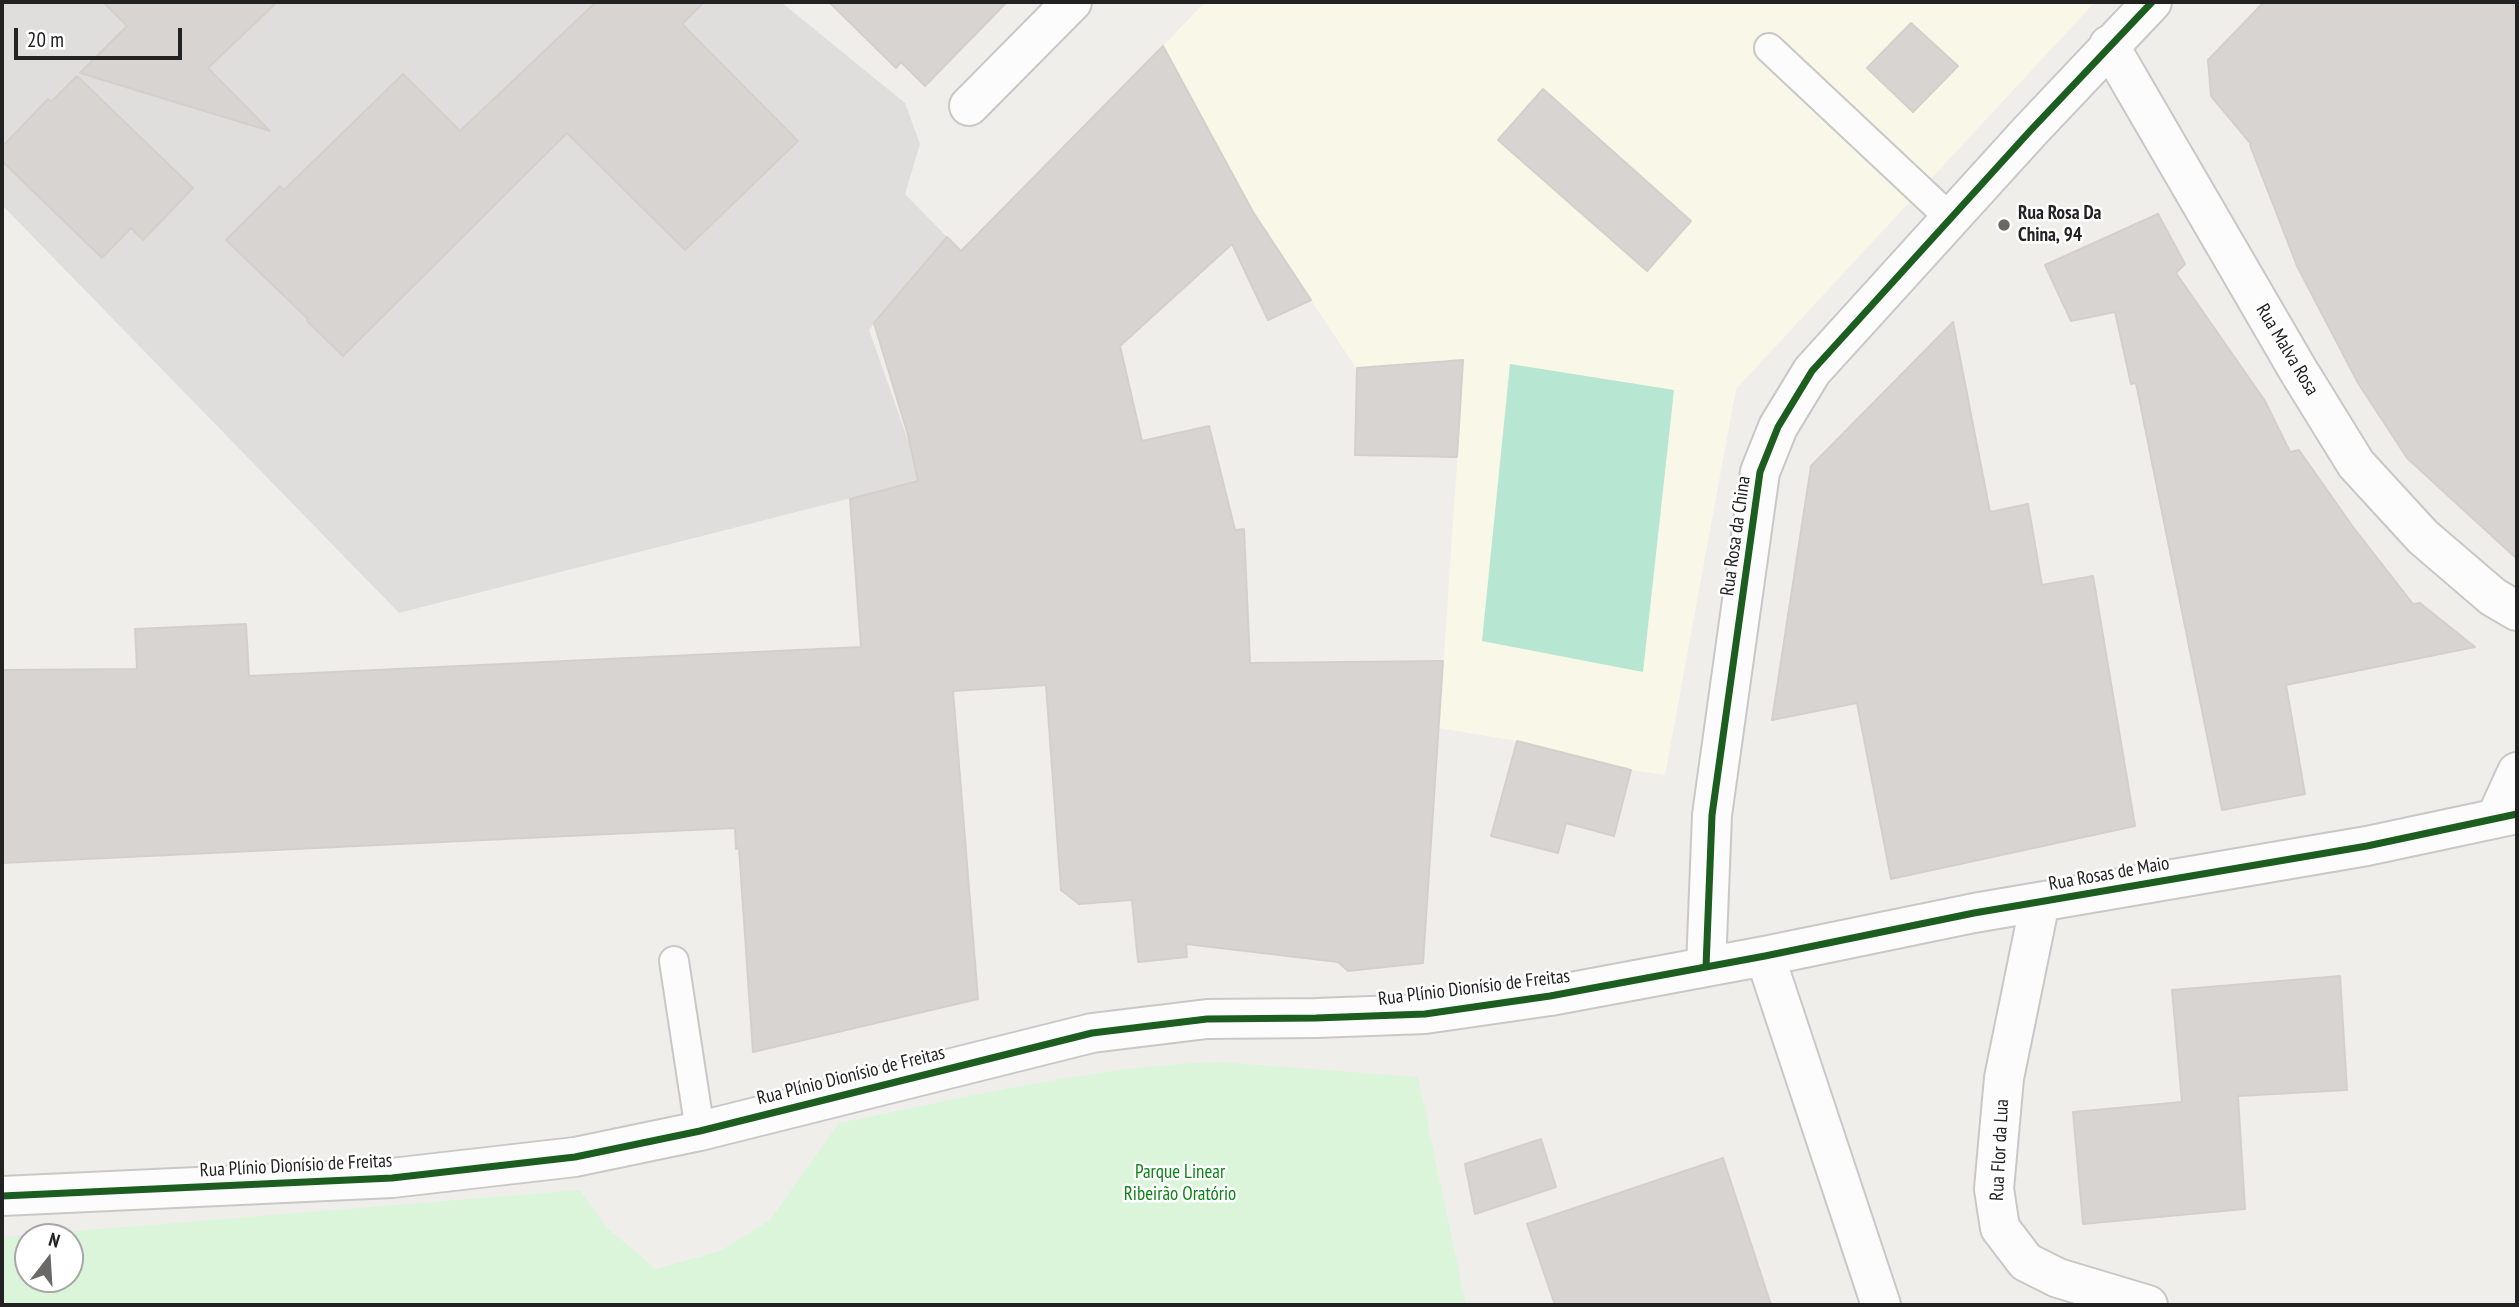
<!DOCTYPE html>
<html>
<head>
<meta charset="utf-8">
<style>
	body { margin:0 }
	#map { position:relative; width:2519px; height:1307px; overflow:hidden; background:#f0eeeb; font-family:"PT Sans Narrow",sans-serif }
	canvas { display:block }
	.frame { position:absolute; inset:0; border:4px solid #222; pointer-events:none }
	.north { position:absolute; left:14px; top:1223px; width:70px; height:70px; box-sizing:border-box; background:#fff; border:2px solid #a7a7a7; border-radius:50%; rotate:17deg; font-size:19px; font-weight:700; line-height:28px; text-align:center; color:#222 }
	.north::after { content:''; display:block; margin:auto; width:24px; height:32px; background:#6a6968; clip-path:polygon(50% 0,100% 100%,50% 72%,0 100%) }
	.scale { position:absolute; left:14px; top:28px; width:168px; height:32px; box-sizing:border-box; border:4px solid #222; border-top:0; padding-left:9px; font-size:21px; line-height:24px; white-space:nowrap; color:#222; -webkit-text-stroke:5px #fff; paint-order:stroke }
</style>
</head>
<body>
<div id="map">
<canvas width="2519" height="1307"></canvas>
<div class="frame"></div>
<div class="north">N</div>
<div class="scale">20 m</div>
</div>
<script>
const ctx = document.querySelector('canvas').getContext('2d');
ctx.lineJoin = 'round';
function fill(path, color) { ctx.fillStyle = color; ctx.fill(path, 'evenodd'); }
function trace(path, color, width, dash) { ctx.strokeStyle = color; ctx.lineWidth = width; ctx.lineCap = dash ? 'butt' : 'round'; ctx.setLineDash(dash || []); ctx.stroke(path); }
function drawText(font, color, halo, rows, align = 'center') {
  ctx.font = font + ' "PT Sans Narrow",sans-serif'; ctx.lineWidth = 5; ctx.setLineDash([]); ctx.textBaseline = 'middle'; ctx.strokeStyle = halo; ctx.fillStyle = color; for (const [text, x, y, turn = 0] of rows) {
    ctx.save(); ctx.translate(x, y); ctx.rotate((+turn || 0) * Math.PI / 180); ctx.textAlign = isNaN(turn) ? turn : align; if (halo) ctx.strokeText(text, 0, 0); ctx.fillText(text, 0, 0); ctx.restore();
  }
}
const residential = new Path2D(`
	M 2,2 L 781,2 L 905,103 L 920,144 L 905,194 L 947,237 L 869,330 L 922,480 L 399,613 L 2,205 Z`);
const education = new Path2D(`
	M 1205,2 L 2095,2 L 1736,389 L 1665,775 L 1631,770 L 1517,741 L 1439,728 L 1464,361 L 1356,368 L 1260,223 L 1163,46 Z`);
const park = new Path2D(`
	M 1219,1062 L 1418,1077 L 1466,1305 L 2,1305 L 2,1237 L 580,1190 L 606,1227 L 656,1269 L 720,1251 L 770,1220 L 839,1123 C 965,1098 1091,1066 1219,1062 ZM 28,1237 L 70,1237 L 70,1279 L 28,1279 Z`);
const pitch = new Path2D(`
	M 1510,364 L 1674,390 L 1643,672 L 1482,641 Z`);
const building = new Path2D(`
	M 103,2 L 277,2 L 208,68 L 270,131 L 80,73 L 127,26 Z
	M 596,2 L 704,2 L 682,24 L 798,141 L 685,250 L 567,133 L 343,356 L 307,321 L 308,319 L 226,240 L 280,186 L 284,190 L 403,74 L 460,131 Z
	M 829,2 L 1007,2 L 925,86 L 901,62 L 896,68 Z
	M 2264,2 L 2517,2 L 2517,559 L 2407,458 L 2358,383 L 2297,266 L 2250,145 L 2251,144 L 2211,96 L 2208,60 Z
	M 1911,23 L 1958,66 L 1913,112 L 1867,68 Z
	M 1163,46 L 1253,212 L 1311,300 L 1268,320 L 1232,244 L 1120,346 L 1142,441 L 1209,426 L 1235,530 L 1244,529 L 1250,663 L 1443,661 L 1423,963 L 1348,971 L 1338,962 L 1186,944 L 1187,957 L 1138,962 L 1132,900 L 1079,904 L 1061,890 L 1046,685 L 953,691 L 978,999 L 753,1052 L 739,848 L 736,849 L 735,828 L 2,863 L 2,670 L 137,669 L 135,629 L 246,624 L 249,676 L 861,647 L 850,499 L 918,481 L 908,435 L 874,323 L 947,237 L 961,251 Z
	M 77,76 L 193,188 L 143,240 L 131,228 L 102,258 L 2,161 L 2,147 L 48,99 L 51,102 Z
	M 1543,89 L 1691,221 L 1647,271 L 1498,140 Z
	M 2158,214 L 2185,264 L 2176,273 L 2265,401 L 2290,452 L 2299,450 L 2353,527 L 2413,604 L 2420,603 L 2475,647 L 2286,685 L 2305,794 L 2222,810 L 2136,383 L 2131,384 L 2115,312 L 2071,321 L 2045,265 Z
	M 1953,322 L 1990,512 L 2028,504 L 2042,585 L 2093,576 L 2135,826 L 1891,879 L 1857,703 L 1772,720 L 1811,466 Z
	M 1463,360 L 1457,457 L 1355,455 L 1357,368 Z
	M 1517,741 L 1631,770 L 1614,836 L 1566,823 L 1558,853 L 1491,836 Z
	M 2340,976 L 2347,1090 L 2238,1096 L 2245,1209 L 2083,1224 L 2073,1112 L 2182,1102 L 2172,990 Z
	M 1541,1139 L 1556,1187 L 1475,1214 L 1465,1164 Z
	M 1723,1158 L 1771,1305 L 1555,1305 L 1527,1224 Z`);
const lane = new Path2D(`
	M 1769,48 L 1950,218
	M 674,961 L 700,1131`);
const street = new Path2D(`
	M 2109,45 L 2298,370 L 2356,464 L 2423,537 L 2493,597 L 2517,611
	M 969,106 L 1072,2
	M 2496,818 L 2517,772
	M 2040,902 L 2004,1078 L 1994,1189 L 2000,1228 L 2026,1262 L 2058,1278 L 2148,1305
	M 1765,956 L 1881,1305
	M 1706,967 L 1712,815 L 1760,472 L 1778,427 L 1812,371 L 2030,131 L 2152,2
	M 2,1196 L 392,1178 L 575,1157 L 700,1131 L 1092,1033 L 1207,1019 L 1316,1018 L 1425,1014 L 1550,996 L 1765,956 L 1974,913 L 2367,846 L 2517,814`);
const cycleway = new Path2D(`
	M 1706,967 L 1712,815 L 1760,472 L 1778,427 L 1812,371 L 2030,131 L 2152,2
	M 2,1196 L 392,1178 L 575,1157 L 700,1131 L 1092,1033 L 1207,1019 L 1316,1018 L 1425,1014 L 1550,996 L 1765,956 L 1974,913 L 2367,846 L 2517,814`);
const markers = [
	[2004,225,7,"#6a6968"]
];
const poiNames = [
	["Rua Rosa Da",2018,214],
	["China, 94",2018,236]
];
const streetNames = [
	["Rua Malva Rosa",2287,350,59],
	["Rua Rosa da China",1736,536,-82],
	["Rua Rosas de Maio",2109,874,-10],
	["Rua Plínio Dionísio de Freitas",1474,988,-7],
	["Rua Plínio Dionísio de Freitas",851,1076,-14],
	["Rua Flor da Lua",2000,1150,-87],
	["Rua Plínio Dionísio de Freitas",296,1166,-3]
];
const parkNames = [
	["Parque Linear",1180,1173],
	["Ribeirão Oratório",1180,1195]
];
fill(residential, '#dfdedc');
fill(education, '#f8f7e8');
fill(park, '#daf5da');
fill(pitch, '#b7e6d2');
fill(building, '#d7d4d2');
trace(building, '#d3d0cc', 2);
trace(lane, '#c9c8c7', 32);
trace(street, '#c9c8c7', 42);
trace(lane, '#fdfcfc', 28);
trace(street, '#fdfcfc', 38);
trace(cycleway, '#1b5e20', 7);
for (const [x, y, r, color] of markers) { const dot = new Path2D(); dot.arc(x, y, r, 0, 2 * Math.PI); ctx.fillStyle = color; ctx.fill(dot); trace(dot, '#fff', 2.5); }
drawText('bold 19px', '#222', '#fff', poiNames, 'left');
drawText('19px', '#222', '#fff', streetNames);
drawText('19px', '#0c8416', '#fff', parkNames);
</script>
</body>
</html>
